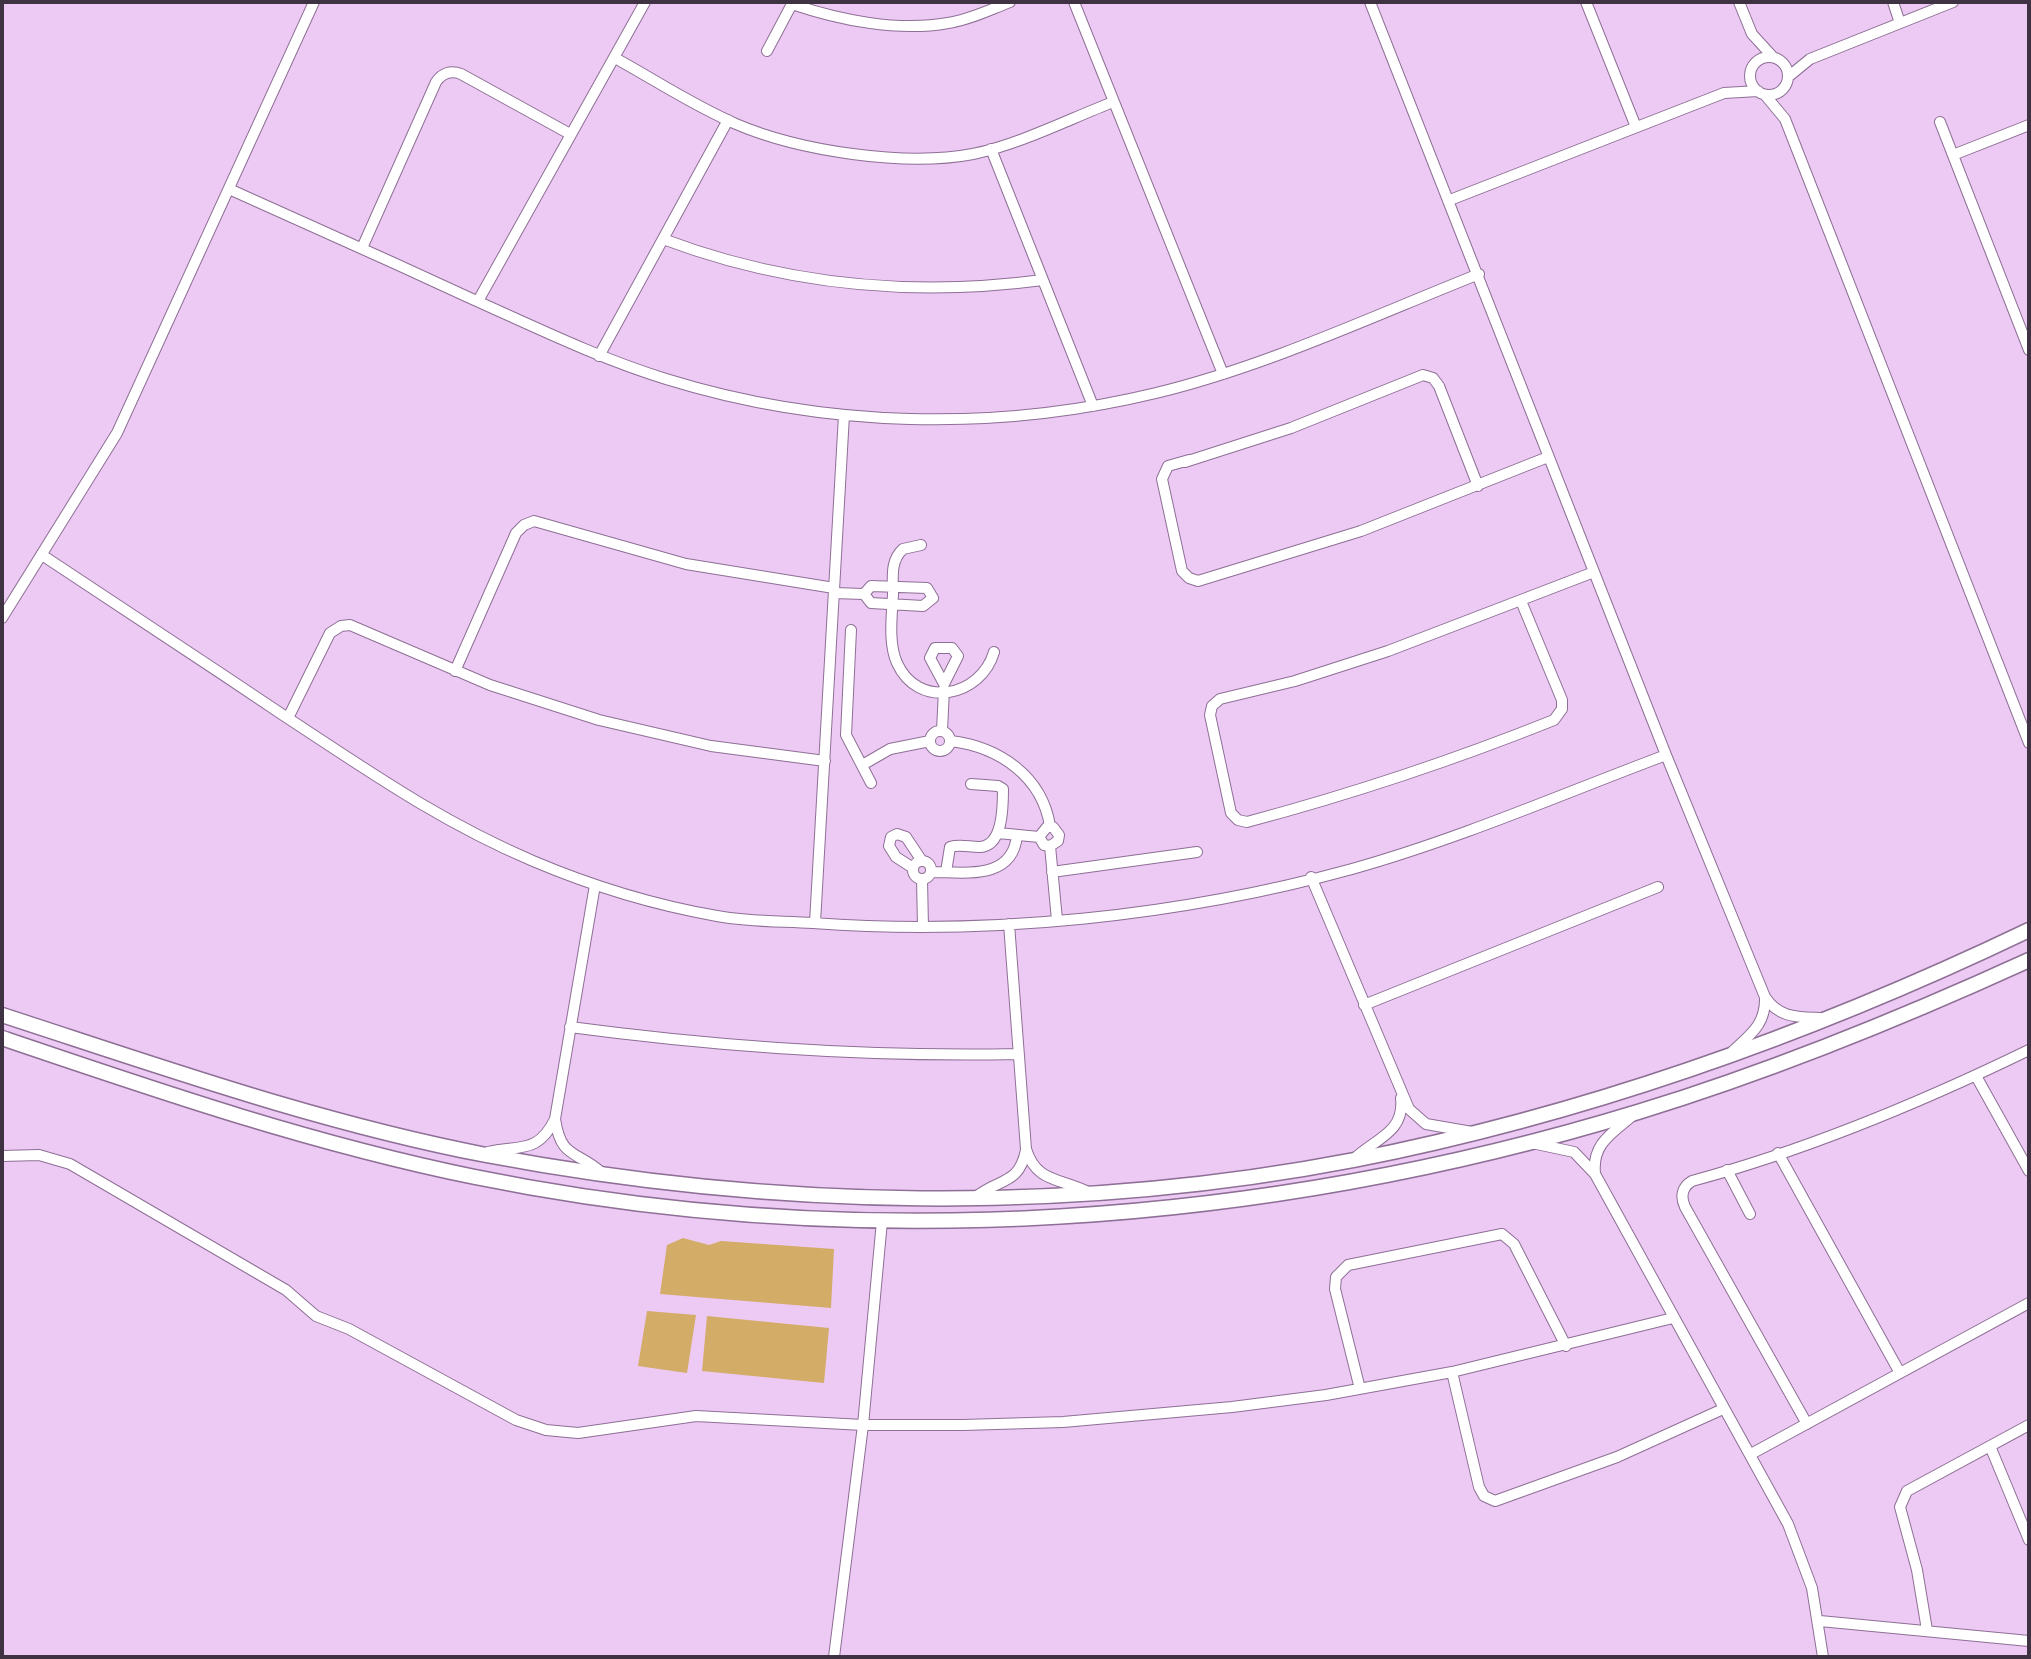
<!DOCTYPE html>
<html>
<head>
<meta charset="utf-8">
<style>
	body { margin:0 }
	#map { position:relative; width:2031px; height:1659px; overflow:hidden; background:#eccaf4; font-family:Manrope,sans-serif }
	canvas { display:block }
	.frame { position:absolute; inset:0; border:4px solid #3f3242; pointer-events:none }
</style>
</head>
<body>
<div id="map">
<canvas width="2031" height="1659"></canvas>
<div class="frame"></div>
</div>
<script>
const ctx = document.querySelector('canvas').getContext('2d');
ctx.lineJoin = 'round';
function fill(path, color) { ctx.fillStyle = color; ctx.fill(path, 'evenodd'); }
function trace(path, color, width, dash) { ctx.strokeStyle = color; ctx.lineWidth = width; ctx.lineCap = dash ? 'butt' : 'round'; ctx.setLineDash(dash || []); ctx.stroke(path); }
const green = new Path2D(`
	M 683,1238 L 709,1245 L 721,1241 L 834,1249 L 831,1308 L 660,1294 L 667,1245 Z
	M 647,1311 L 696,1315 L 687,1373 L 638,1366 Z
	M 707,1316 L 829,1328 L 824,1383 L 702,1371 Z`);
const street = new Path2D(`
	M 1074,2 L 1223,374
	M 1370,2 L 1666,755 L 1765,997 C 1779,1018 1797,1017 1820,1018
	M 1586,2 L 1636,127
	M 1739,2 L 1752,34 L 1773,57
	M 1893,2 L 1900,23
	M 792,4 C 839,20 898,32 948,23 C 969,20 989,10 1010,2
	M 767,51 L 793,2
	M1750 76a19 19 0 1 1 38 0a19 19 0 1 1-38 0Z
	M 615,58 C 655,80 694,106 736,124 C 799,151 905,167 973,154 C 1020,144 1067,120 1113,102
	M 1788,77 L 1810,59 L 1953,2
	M 1765,95 L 1785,119 L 2029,743
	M 1940,122 L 2029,350
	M 991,149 L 1093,406
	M 1953,155 L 2029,125
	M 229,189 C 310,225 390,261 470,298 C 535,327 598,358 666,379 C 824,428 995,432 1156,393 C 1267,366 1373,316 1479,274
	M 1450,200 L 1724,93 L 1758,91
	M 663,239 C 785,285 914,297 1043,280
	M 362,248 L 436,82 C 442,73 451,70 461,74 L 570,134
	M 478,301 L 645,2
	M 599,356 L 728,120
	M 1189,460 L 1168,466 L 1162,479 L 1182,571 L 1189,578 L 1198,581 L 1361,531 L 1548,457
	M 1185,462 L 1291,428 L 1423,375 L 1433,378 L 1439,386 L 1478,486
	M 921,545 L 903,549 C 890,561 893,577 893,594 C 892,615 888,643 897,663 C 918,710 981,697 994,652
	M 42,555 C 122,608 203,661 283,715 C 367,770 439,821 533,861 C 592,886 654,905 717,916 C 749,922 781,921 813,923 C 990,936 1181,916 1352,869 C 1459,839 1562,794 1666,755
	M 871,586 L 927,588 L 933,598 L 923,606 L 871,603 L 864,594 Z
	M 834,593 L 864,594
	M 1521,601 L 1562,700 L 1562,709 L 1554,720 C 1454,760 1352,794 1247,822 L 1238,820 L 1231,813 L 1210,715 L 1212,706 L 1220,699 L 1295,681 L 1388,651 L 1594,572
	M 2,618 L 117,433 L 314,2
	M 851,630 L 846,735 L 871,783
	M 935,648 L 952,648 L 958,656 L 944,684 L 930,658 Z
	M 455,671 L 516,533 L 524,525 L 534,521 L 686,564 L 834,588
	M 288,718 L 330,633 L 341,626 L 350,625 L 490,685 L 599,720 L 711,746 L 825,761
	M930 741a10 10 0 1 1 20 0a10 10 0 1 1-20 0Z
	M 942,731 L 944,689
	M 951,741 C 999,747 1042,776 1050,826
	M 864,764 L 890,749 L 930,741
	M 998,833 L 1039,837 L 1044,845 L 1050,846 L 1058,841 L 1059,835 L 1053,827 L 1047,827 L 1039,837
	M 1050,846 L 1057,920
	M913 870a9 9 0 1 1 18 0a9 9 0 1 1-18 0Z
	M 913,868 L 896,857 L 889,846 L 891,837 L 897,834 L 906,837 L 922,861
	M 931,872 C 964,872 1013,881 1017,835
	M 946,872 L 950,847 C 960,844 969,847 979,847 C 1003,847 1003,807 1003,789 L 998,786 L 971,784
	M 1052,872 L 1197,852
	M 1311,877 L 1409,1109 L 1426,1124 L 1472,1132
	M 922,879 L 923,927
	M 815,923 L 844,415
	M 1009,924 L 1026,1149 C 1036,1182 1059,1178 1086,1191
	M 1364,1005 L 1658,887
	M 570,1027 C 720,1047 867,1057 1018,1054
	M 1733,1051 C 1751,1034 1766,1024 1765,997
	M 1976,1076 L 2029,1171
	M 555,1119 C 561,1159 576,1150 601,1172
	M 1532,1143 L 1574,1152 L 1595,1174 L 1788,1524 L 1812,1588 L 1823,1657
	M 488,1152 C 520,1145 538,1154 555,1119 L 595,885
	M 1778,1153 L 1900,1373
	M 2,1156 L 39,1155 L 70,1164 L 286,1290 L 316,1316 L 349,1329 L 516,1420 L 546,1430 L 578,1433 L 696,1416 L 863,1425 L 963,1425 L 1063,1422 L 1232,1407 L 1326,1395 L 1452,1372 L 1673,1318
	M 1354,1159 C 1374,1139 1405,1133 1401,1098
	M 1727,1170 L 1750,1214
	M 1595,1173 C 1592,1143 1613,1133 1632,1116
	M 977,1196 C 1000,1178 1019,1185 1026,1150
	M 1452,1372 L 1479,1487 L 1484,1496 L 1495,1501 L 1617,1457 L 1723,1409
	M 1360,1389 L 1335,1289 L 1336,1277 L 1348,1265 L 1502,1234 L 1514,1244 L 1566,1346
	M 1807,1424 L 1685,1207 C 1680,1196 1682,1187 1692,1181 C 1807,1150 1922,1102 2029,1050
	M 1990,1446 L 2029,1540
	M 1751,1454 L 2029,1303
	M 1820,1621 L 2029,1641
	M 1927,1630 L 1917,1570 L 1900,1507 L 1907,1491 L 2029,1425
	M 834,1657 L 863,1425 L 882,1221`);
const secondary = new Path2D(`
	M 2,1015 C 162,1067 320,1123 486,1155 C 772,1209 1068,1215 1354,1160 C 1588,1114 1814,1033 2029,930
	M 2,1038 C 158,1091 313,1144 475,1177 C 858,1255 1265,1226 1638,1112 C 1772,1071 1902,1018 2029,960`);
fill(green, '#d3ac67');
trace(street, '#8e6f95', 12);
trace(secondary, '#8e6f95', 17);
trace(street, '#fff', 10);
trace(secondary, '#fff', 14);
</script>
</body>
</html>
